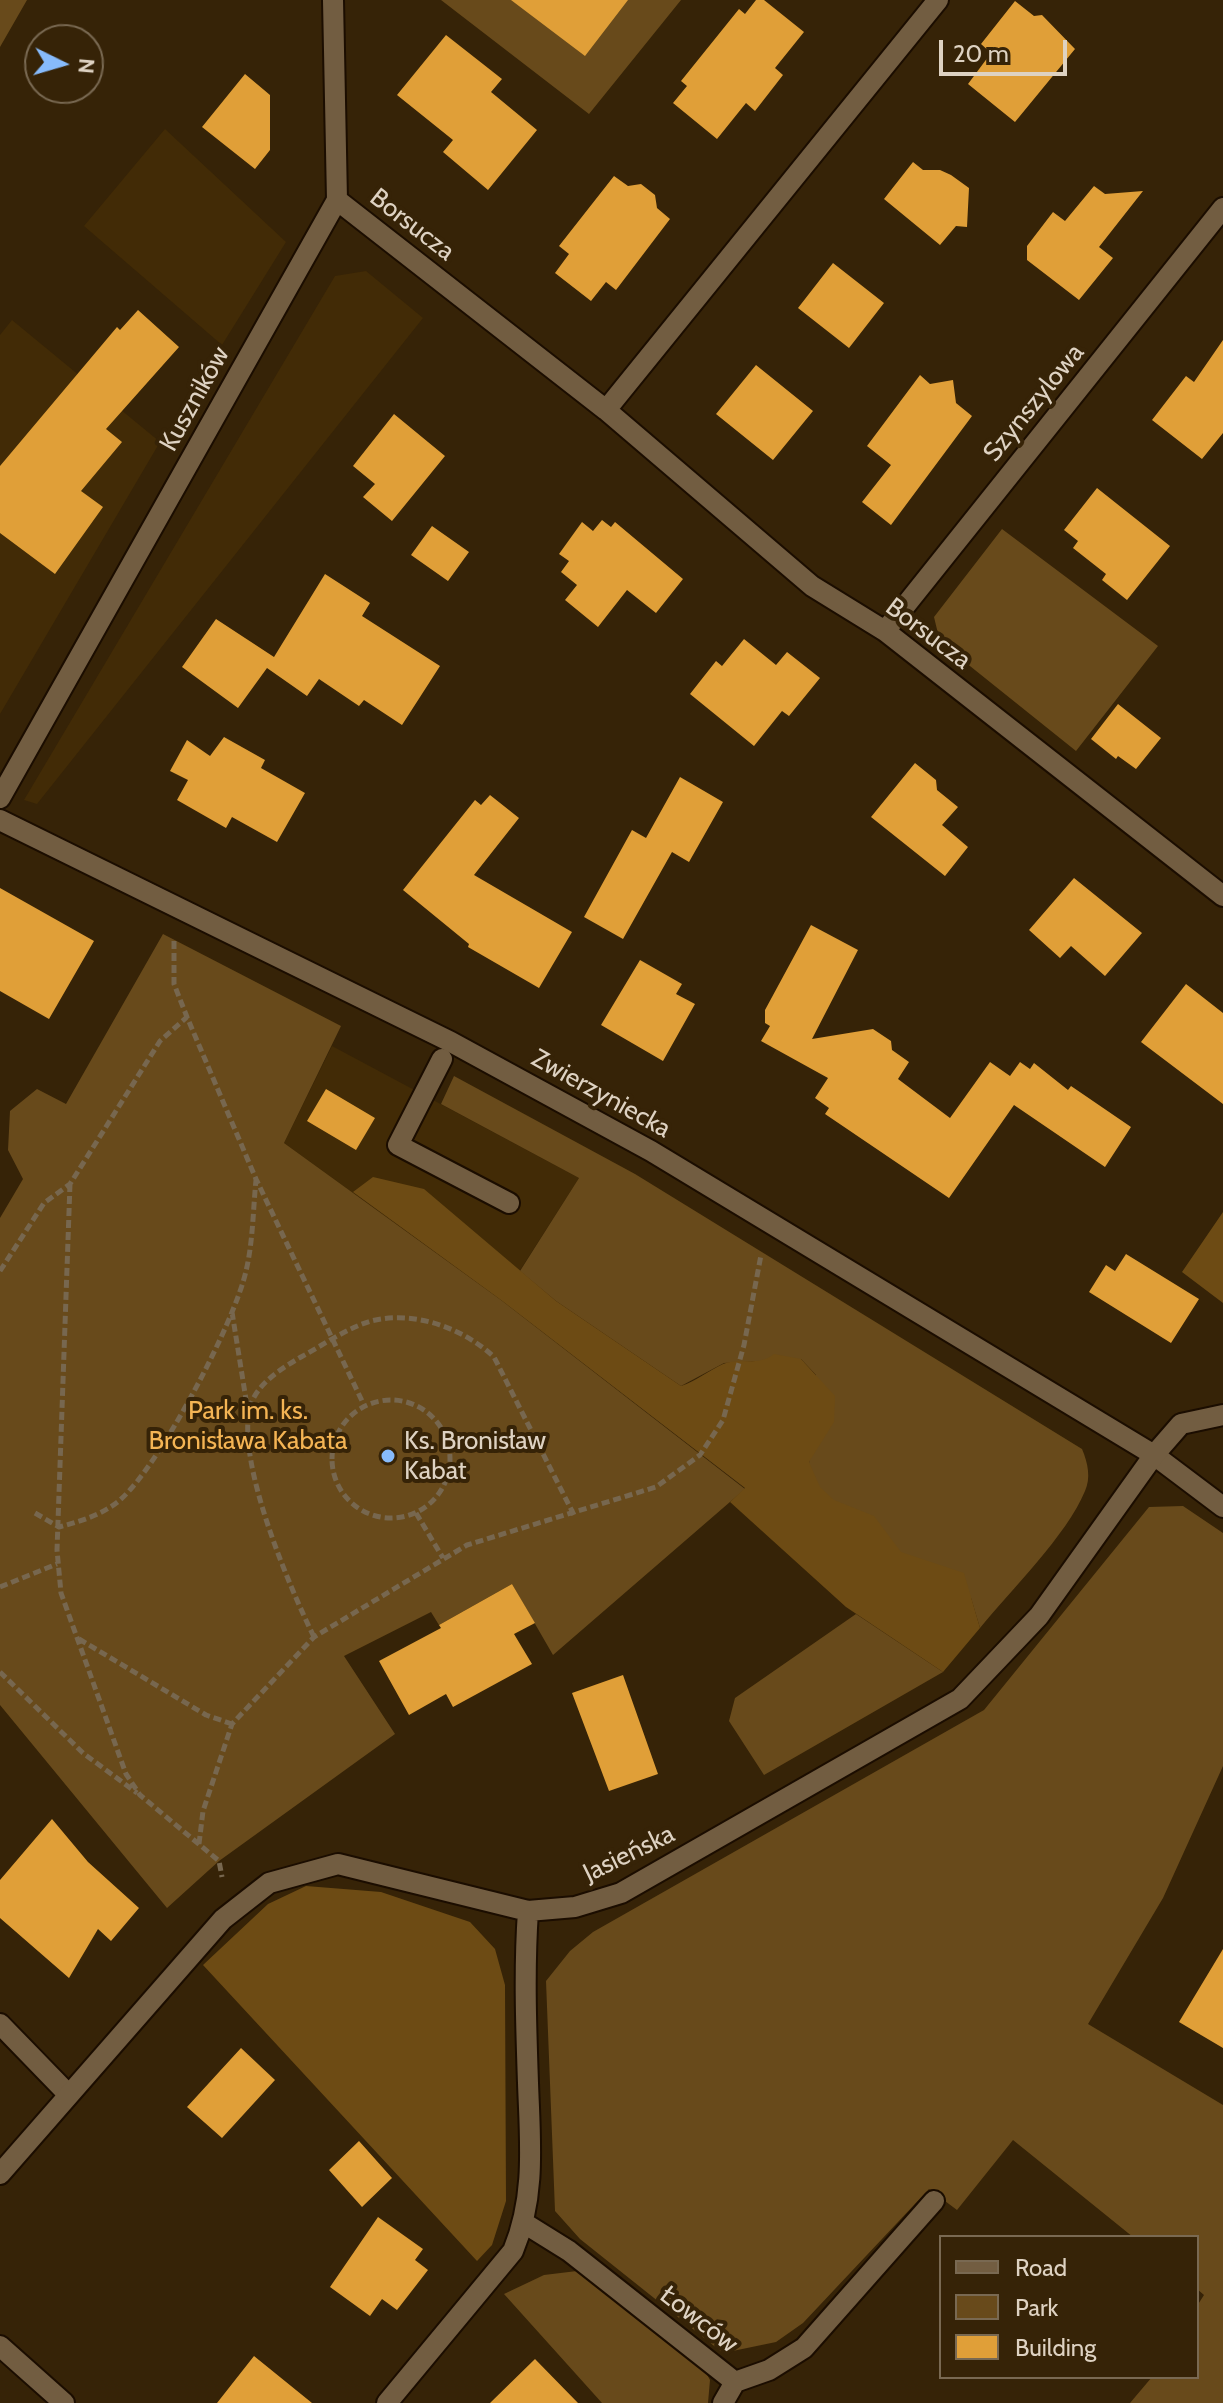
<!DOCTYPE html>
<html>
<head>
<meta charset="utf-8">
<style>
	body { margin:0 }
	#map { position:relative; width:1223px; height:2403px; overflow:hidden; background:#362307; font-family:Cabin,sans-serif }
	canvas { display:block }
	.legend { position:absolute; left:939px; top:2235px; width:260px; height:144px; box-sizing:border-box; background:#362307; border:2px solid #796952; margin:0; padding:10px 14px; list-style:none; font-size:24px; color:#ded2c2 }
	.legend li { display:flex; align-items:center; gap:16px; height:40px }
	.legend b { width:40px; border:2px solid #796952 }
	.north { position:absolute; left:24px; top:24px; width:80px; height:80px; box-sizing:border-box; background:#362307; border:2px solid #796952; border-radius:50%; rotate:95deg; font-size:22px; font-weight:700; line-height:32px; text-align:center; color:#ded2c2 }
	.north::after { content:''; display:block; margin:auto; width:28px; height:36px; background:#87bbfc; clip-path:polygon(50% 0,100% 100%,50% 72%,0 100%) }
	.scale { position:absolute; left:939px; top:40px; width:128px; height:36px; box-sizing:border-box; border:4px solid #ded2c2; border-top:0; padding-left:10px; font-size:24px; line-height:28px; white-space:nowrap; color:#ded2c2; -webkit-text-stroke:6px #362307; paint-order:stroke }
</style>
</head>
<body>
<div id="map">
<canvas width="1223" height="2403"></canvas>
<ul class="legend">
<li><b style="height:10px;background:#725d41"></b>Road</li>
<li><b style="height:22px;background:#684a1b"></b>Park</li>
<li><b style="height:22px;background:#e09f38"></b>Building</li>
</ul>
<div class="north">N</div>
<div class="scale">20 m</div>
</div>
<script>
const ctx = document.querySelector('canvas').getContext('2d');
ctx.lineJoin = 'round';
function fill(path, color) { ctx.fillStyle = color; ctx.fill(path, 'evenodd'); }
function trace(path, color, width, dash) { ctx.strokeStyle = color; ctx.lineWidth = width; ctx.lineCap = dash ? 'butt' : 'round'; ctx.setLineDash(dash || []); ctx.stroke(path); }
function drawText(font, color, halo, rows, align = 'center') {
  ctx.font = font + ' Cabin,sans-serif'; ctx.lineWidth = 8; ctx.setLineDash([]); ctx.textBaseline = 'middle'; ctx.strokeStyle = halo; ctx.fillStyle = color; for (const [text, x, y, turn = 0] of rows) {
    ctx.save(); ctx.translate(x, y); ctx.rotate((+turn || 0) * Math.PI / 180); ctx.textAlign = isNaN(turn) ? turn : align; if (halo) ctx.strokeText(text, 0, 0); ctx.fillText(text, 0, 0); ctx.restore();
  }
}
const built = new Path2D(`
	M 165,129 L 286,242 L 222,345 L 84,226 Z
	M 366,271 L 423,318 L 37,804 L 24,800 L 335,276 Z
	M 12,320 L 160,442 L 0,714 L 0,335 Z
	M 332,1046 L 579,1178 L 501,1300 L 284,1143 Z`);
const green = new Path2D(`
	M 0,0 L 27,0 L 0,47 Z
	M 441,0 L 681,0 L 589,114 Z
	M 1002,529 L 1158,646 L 1076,751 L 940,642 L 934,617 Z
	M 163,934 L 341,1026 L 284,1143 L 501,1300 L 745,1489 L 553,1655 L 512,1584 L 439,1625 L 431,1612 L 344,1656 L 395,1734 L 219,1861 L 167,1908 L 0,1705 L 0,1218 L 23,1179 L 8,1150 L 10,1111 L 37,1089 L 66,1104 Z
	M 454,1076 L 635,1174 L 1082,1449 C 1088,1463 1091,1478 1085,1491 C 1067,1535 1011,1590 980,1628 L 971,1598 L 804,1527 L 816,1375 L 801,1359 L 724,1363 L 681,1386 L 556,1301 L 520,1271 L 579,1178 L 441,1104 Z
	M 1183,1506 L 1223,1533 L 1223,1766 L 1163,1898 L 1088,2024 L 1223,2105 L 1223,2403 L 1130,2403 L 1152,2377 L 1197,2377 L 1197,2306 L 1204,2295 L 1197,2289 L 1197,2237 L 1133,2237 L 1013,2140 L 957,2210 L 929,2189 L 803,2323 L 776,2342 L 723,2353 L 580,2239 L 555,2211 L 546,1981 L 570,1951 L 593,1932 L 984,1710 L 1149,1507 Z
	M 856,1614 L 943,1672 L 764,1775 L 729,1721 L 735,1698 Z
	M 577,2271 L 702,2365 L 710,2380 L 708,2403 L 602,2403 L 504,2294 L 544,2275 Z`);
const forest = new Path2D(`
	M 373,1177 L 424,1189 L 556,1301 L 681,1386 C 696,1381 708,1371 723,1364 C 740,1357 758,1367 774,1354 L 801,1359 L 835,1396 L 834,1422 L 809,1462 L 820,1487 L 834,1500 L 874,1516 L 901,1552 L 964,1573 L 980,1628 L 943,1672 L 846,1607 L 730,1502 L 745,1488 L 501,1300 L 353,1192 Z
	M 1223,1212 L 1223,1303 L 1182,1272 Z
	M 306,1886 L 381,1892 L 470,1922 L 495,1949 L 505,1985 L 506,2201 L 492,2245 L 477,2261 L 203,1965 L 268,1904 Z`);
const building = new Path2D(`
	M 511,0 L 628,0 L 585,56 Z
	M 756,0 L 764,0 L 804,32 L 775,68 L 783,75 L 755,111 L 746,103 L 717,139 L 673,103 L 687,86 L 681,81 L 739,9 L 745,14 Z
	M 1015,1 L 1034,16 L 1042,15 L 1075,49 L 1015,122 L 968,84 L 991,53 L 981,44 Z
	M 446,35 L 502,79 L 491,92 L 537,130 L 488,190 L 443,152 L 453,140 L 397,95 Z
	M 245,74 L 270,95 L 270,150 L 255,169 L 202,127 Z
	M 913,162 L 923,170 L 940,170 L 951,175 L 969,188 L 967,227 L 956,226 L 940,245 L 884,199 Z
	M 614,176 L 628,186 L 641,184 L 655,195 L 657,208 L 670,219 L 616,290 L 606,282 L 591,301 L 555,273 L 569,254 L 559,246 Z
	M 1094,186 L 1105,194 L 1143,191 L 1099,247 L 1113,258 L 1079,300 L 1027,260 L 1027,246 L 1053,212 L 1065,221 Z
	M 833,263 L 884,303 L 849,348 L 798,308 Z
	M 138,310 L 179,347 L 106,429 L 122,442 L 81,491 L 103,507 L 55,574 L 0,533 L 0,466 L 117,327 L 120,330 Z
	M 1223,340 L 1223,433 L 1202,459 L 1152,420 L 1186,376 L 1194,382 Z
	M 756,365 L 813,411 L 773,460 L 716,414 Z
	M 920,375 L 930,384 L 953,380 L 956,403 L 972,416 L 891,525 L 862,502 L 891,465 L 867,446 Z
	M 394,414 L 445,456 L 392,521 L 363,497 L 375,484 L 353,466 Z
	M 1097,488 L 1170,546 L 1127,600 L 1102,580 L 1106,574 L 1073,548 L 1078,541 L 1064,530 Z
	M 602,520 L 611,527 L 615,522 L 683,579 L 656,613 L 627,590 L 598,627 L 565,600 L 577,585 L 561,572 L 569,561 L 559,554 L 582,522 L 593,531 Z
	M 432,526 L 469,552 L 448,581 L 411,555 Z
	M 325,574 L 370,603 L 362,616 L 440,666 L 402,725 L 364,700 L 359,706 L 319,679 L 307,696 L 267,668 L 238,708 L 182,667 L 216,619 L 274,657 Z
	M 744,639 L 776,665 L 787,652 L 820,678 L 789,716 L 782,711 L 754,746 L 690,694 L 716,661 L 722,666 Z
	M 1118,704 L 1161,738 L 1136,769 L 1118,756 L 1116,759 L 1091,739 Z
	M 224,737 L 265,760 L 261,768 L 305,793 L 277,842 L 232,817 L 226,828 L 177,800 L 188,780 L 170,771 L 187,740 L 210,756 Z
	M 915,763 L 936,780 L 937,790 L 958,807 L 942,825 L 968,847 L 945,876 L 871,817 Z
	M 680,777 L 723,802 L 689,862 L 672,852 L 623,939 L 584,917 L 632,830 L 646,838 Z
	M 490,795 L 519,818 L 474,875 L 572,932 L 539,988 L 468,947 L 469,944 L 403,890 L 475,800 L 481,805 Z
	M 1074,878 L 1142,933 L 1105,976 L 1071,946 L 1060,958 L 1029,930 Z
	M 0,888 L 94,941 L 49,1019 L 0,991 Z
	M 811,925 L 858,950 L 812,1039 L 873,1029 L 891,1041 L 892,1050 L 909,1062 L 898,1079 L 950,1118 L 990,1062 L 1010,1076 L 1020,1062 L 1030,1069 L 1034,1063 L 1068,1090 L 1071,1086 L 1131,1127 L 1105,1167 L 1014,1105 L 949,1198 L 825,1114 L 829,1108 L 815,1098 L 828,1078 L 761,1041 L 770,1026 L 765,1023 L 765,1010 Z
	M 640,960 L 682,984 L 676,994 L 695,1004 L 663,1061 L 601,1025 Z
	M 1186,984 L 1223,1013 L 1223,1104 L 1141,1042 Z
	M 326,1089 L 375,1118 L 356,1150 L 307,1121 Z
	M 1126,1254 L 1199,1299 L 1171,1343 L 1089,1292 L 1106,1265 L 1115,1271 Z
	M 512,1584 L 535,1623 L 514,1634 L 532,1664 L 453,1707 L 446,1694 L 409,1715 L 379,1661 L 441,1628 L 439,1625 Z
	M 623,1675 L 658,1774 L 609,1791 L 572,1693 Z
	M 52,1819 L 88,1862 L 139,1908 L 111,1941 L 98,1929 L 69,1978 L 0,1918 L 0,1880 Z
	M 1223,1949 L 1223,2048 L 1179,2022 Z
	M 241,2048 L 275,2080 L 222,2138 L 187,2107 Z
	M 359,2141 L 392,2178 L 362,2207 L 329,2170 Z
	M 378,2217 L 423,2249 L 415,2260 L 428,2270 L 397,2310 L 382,2299 L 370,2316 L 330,2287 Z
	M 254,2356 L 312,2403 L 217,2403 Z
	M 535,2359 L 578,2403 L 490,2403 Z`);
const path = new Path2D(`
	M 174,941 L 174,984 L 187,1017 L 256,1179 L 364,1405
	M 70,1184 L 57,1550 L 61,1593 L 126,1774 L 140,1795 L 219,1861 L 222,1877
	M 0,1271 L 44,1203 L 70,1184 L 160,1041 L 187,1017
	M 232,1312 L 248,1412
	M332 1459a59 59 0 1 1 118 0a59 59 0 1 1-118 0Z
	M 35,1513 L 59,1527 C 81,1521 102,1515 120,1500 C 160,1465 234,1324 246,1271 C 253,1242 253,1210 256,1180
	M 416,1513 L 443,1558
	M 0,1587 L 57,1564
	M 314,1637 C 289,1586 239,1468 249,1412 C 253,1386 279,1370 301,1357 C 323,1345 347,1328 371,1321 C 414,1310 463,1328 494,1357 L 574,1515
	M 79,1639 L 206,1715 L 232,1724
	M 0,1672 L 83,1753 L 137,1793
	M 199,1844 L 203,1811 L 232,1724 L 314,1637 L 467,1545 L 656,1487 L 700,1455 L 723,1420 L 744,1345 L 761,1255`);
const service = new Path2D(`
	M 442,1059 L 398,1145 L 509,1203
	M 1154,1455 L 1223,1507
	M 0,2024 L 68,2094`);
const minor = new Path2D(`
	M 337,200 L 606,410 L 812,586 L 885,631 L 1223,896
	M 606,410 L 938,0
	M 885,631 L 1223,208
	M 0,798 L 337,200 L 333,0
	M 0,820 L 451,1042 L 651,1151 L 1154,1455
	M 0,2174 L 223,1919 L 269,1883 L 338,1864 L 528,1911 L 575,1907 L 621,1893 L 960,1699 L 1039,1616 L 1154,1455 L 1181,1424 L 1223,1415
	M 524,2223 L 569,2251 L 735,2382 L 769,2370 L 804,2348 L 934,2201
	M 0,2346 L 64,2403
	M 387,2403 L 513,2251 C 536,2196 530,2141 528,2083 C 526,2025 524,1969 528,1911
	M 723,2403 L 735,2382`);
const markers = [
	[388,1456,8,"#87bbfc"]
];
const streetNames = [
	["Borsucza",412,225,38],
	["Kuszników",195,399,-61],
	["Szynszylowa",1034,403,-51],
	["Borsucza",928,634,37],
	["Zwierzyniecka",601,1094,29],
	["Jasieńska",629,1854,-26],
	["Łowców",699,2320,38]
];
const parkNames = [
	["Park im. ks.",248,1411],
	["Bronisława Kabata",248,1441]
];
const poiNames = [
	["Ks. Bronisław",404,1441],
	["Kabat",404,1471]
];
fill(built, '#422b06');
fill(green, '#684a1b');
fill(forest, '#6d4b14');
fill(building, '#e09f38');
trace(service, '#1b0d00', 24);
trace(minor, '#1b0d00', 24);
trace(path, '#77674f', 5, [8, 4]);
trace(service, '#725d41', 20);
trace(minor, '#725d41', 20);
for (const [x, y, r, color] of markers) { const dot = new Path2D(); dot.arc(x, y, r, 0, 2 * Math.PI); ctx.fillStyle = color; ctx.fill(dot); trace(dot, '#362307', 3); }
drawText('26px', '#ded2c2', '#362307', streetNames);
drawText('26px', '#f4b454', '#362307', parkNames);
drawText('26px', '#ded2c2', '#362307', poiNames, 'left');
</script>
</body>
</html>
